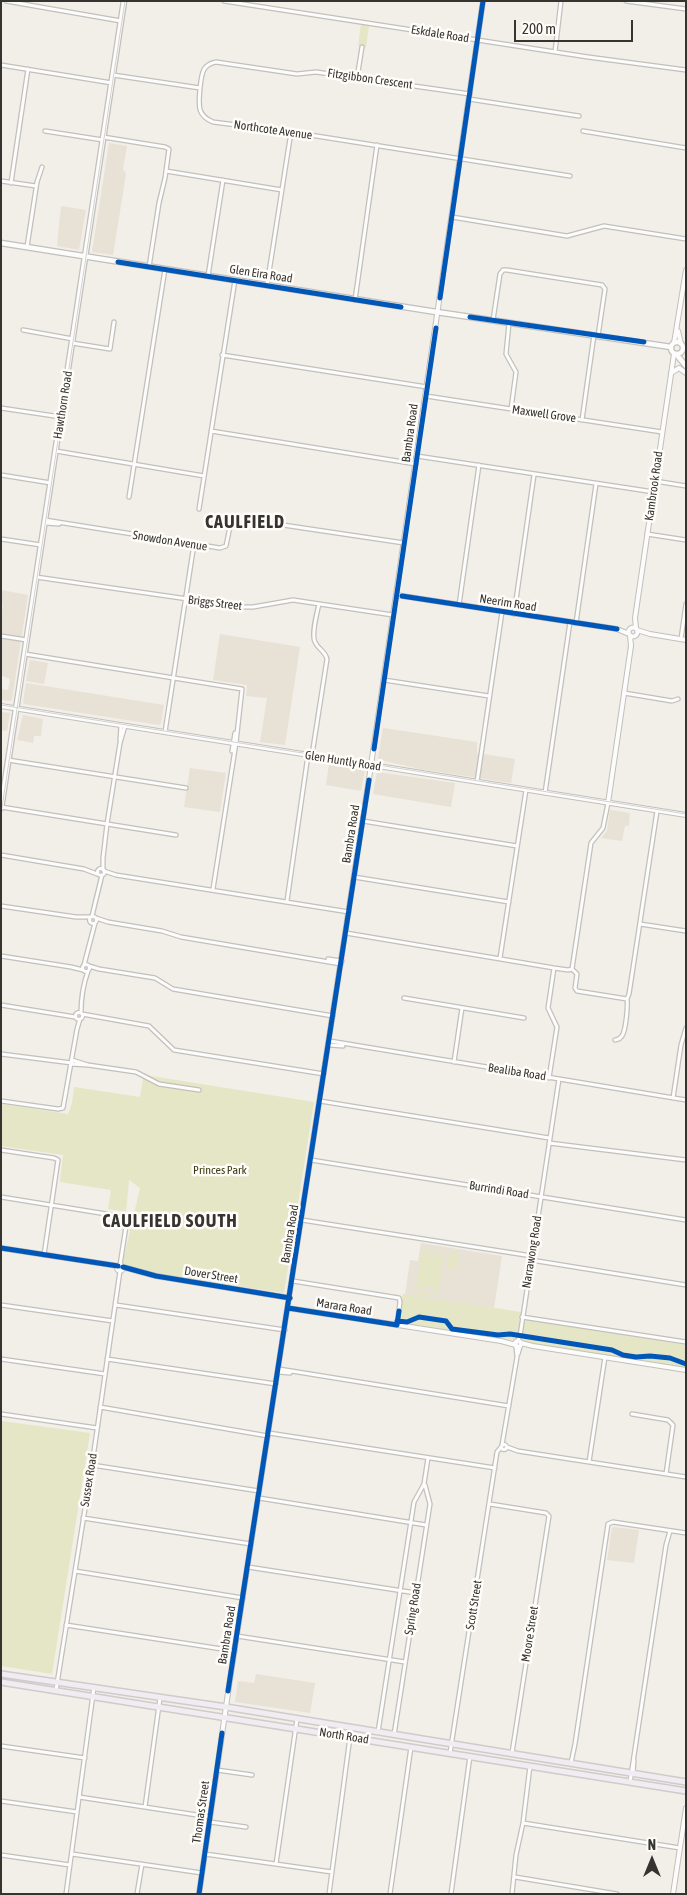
<!DOCTYPE html>
<html>
<head>
<meta charset="utf-8">
<style>
	body { margin:0 }
	#map { position:relative; width:687px; height:1895px; overflow:hidden; background:#f2eee8; font-family:"Asap Condensed",sans-serif }
	canvas { display:block }
	.frame { position:absolute; inset:0; border:2px solid #363430; pointer-events:none }
	.north { position:absolute; left:627px; top:1835px; width:50px; height:50px; -webkit-text-stroke:4px #fffdf9; paint-order:stroke; rotate:0deg; font-size:14px; font-weight:700; line-height:20px; text-align:center; color:#363430 }
	.north::after { content:''; display:block; margin:auto; width:18px; height:22px; background:#363430; clip-path:polygon(50% 0,100% 100%,50% 72%,0 100%) }
	.scale { position:absolute; left:514px; top:20px; width:119px; height:22px; box-sizing:border-box; border:2px solid #363430; border-top:0; padding-left:6px; font-size:15px; line-height:18px; white-space:nowrap; color:#363430; -webkit-text-stroke:4px #fffdf9; paint-order:stroke }
</style>
</head>
<body>
<div id="map">
<canvas width="687" height="1895"></canvas>
<div class="frame"></div>
<div class="north">N</div>
<div class="scale">200 m</div>
</div>
<script>
const ctx = document.querySelector('canvas').getContext('2d');
ctx.lineJoin = 'round';
function fill(path, color) { ctx.fillStyle = color; ctx.fill(path, 'evenodd'); }
function trace(path, color, width, dash) { ctx.strokeStyle = color; ctx.lineWidth = width; ctx.lineCap = dash ? 'butt' : 'round'; ctx.setLineDash(dash || []); ctx.stroke(path); }
function drawText(font, color, halo, rows, align = 'center') {
  ctx.font = font + ' "Asap Condensed",sans-serif'; ctx.lineWidth = 5; ctx.setLineDash([]); ctx.textBaseline = 'middle'; ctx.strokeStyle = halo; ctx.fillStyle = color; for (const [text, x, y, turn = 0] of rows) {
    ctx.save(); ctx.translate(x, y); ctx.rotate((+turn || 0) * Math.PI / 180); ctx.textAlign = isNaN(turn) ? turn : align; if (halo) ctx.strokeText(text, 0, 0); ctx.fillText(text, 0, 0); ctx.restore();
  }
}
const built = new Path2D(`
	M 109,143 L 127,146 L 123,169 L 126,174 L 113,255 L 92,252 Z
	M 61,206 L 86,210 L 79,250 L 57,246 Z
	M 1,590 L 28,595 L 12,700 L 9,701 L 1,700 L 1,689 L 8,690 L 10,679 L 1,675 L 1,615 L 3,604 L 1,603 Z
	M 220,634 L 300,647 L 285,745 L 260,742 L 267,698 L 246,696 L 247,685 L 213,680 Z
	M 30,660 L 48,663 L 44,684 L 26,681 Z
	M 26,683 L 164,705 L 161,724 L 159,725 L 24,704 L 23,702 Z
	M 1,712 L 10,713 L 7,731 L 1,730 Z
	M 23,715 L 43,719 L 41,736 L 34,736 L 33,743 L 17,740 Z
	M 383,728 L 477,742 L 477,753 L 515,759 L 511,783 L 420,769 L 380,760 L 378,758 Z
	M 329,764 L 365,770 L 361,791 L 326,785 Z
	M 190,768 L 226,773 L 220,812 L 184,807 Z
	M 377,772 L 455,783 L 451,807 L 373,794 Z
	M 610,810 L 630,813 L 629,826 L 625,826 L 622,841 L 601,838 L 607,831 Z
	M 421,1243 L 502,1256 L 494,1308 L 405,1295 L 410,1260 L 418,1261 Z
	M 614,1527 L 639,1530 L 634,1563 L 607,1560 L 612,1528 Z
	M 256,1674 L 315,1683 L 310,1713 L 235,1702 L 238,1681 L 254,1683 Z`);
const green = new Path2D(`
	M 361,24 L 369,26 L 366,47 L 358,46 Z
	M 144,1073 L 151,1076 L 314,1102 L 284,1293 L 157,1274 L 126,1266 L 123,1261 L 140,1188 L 129,1180 L 126,1212 L 108,1209 L 111,1190 L 60,1182 L 63,1155 L 1,1146 L 1,1104 L 68,1114 L 72,1103 L 74,1087 L 140,1097 Z
	M 428,1248 L 440,1250 L 444,1256 L 439,1289 C 436,1298 427,1296 419,1294 L 416,1288 L 421,1252 ZM 428,1250 L 439,1252 L 442,1256 L 423,1254 L 418,1286 L 437,1289 L 433,1294 L 421,1292 L 418,1287 L 423,1254 Z
	M 450,1251 L 459,1252 L 456,1269 L 447,1268 Z
	M 403,1294 L 521,1312 L 517,1338 L 513,1340 L 402,1324 L 399,1320 Z
	M 527,1320 L 686,1345 L 686,1368 L 524,1343 C 521,1338 522,1324 527,1320 Z
	M 1,1421 L 90,1433 L 52,1674 L 1,1666 Z`);
const minor = new Path2D(`
	M 6,1 L 121,21
	M 224,1 L 588,57 L 686,70
	M 626,1 L 686,9
	M 555,52 L 561,1
	M 1,65 L 112,83
	M 113,75 L 200,88 C 199,104 196,115 213,122 L 291,132 L 570,176
	M 357,78 L 362,47
	M 200,88 C 202,75 201,65 216,62 L 297,74 L 316,72 L 470,94
	M 469,99 L 579,116
	M 45,131 L 103,140
	M 583,131 L 686,148
	M 103,137 L 165,147 L 169,149 L 165,178 L 159,203 L 149,267
	M 166,171 L 282,190
	M 1,181 L 36,186
	M 11,183 L 28,69
	M 452,217 L 567,236 L 604,226 L 686,239
	M 27,247 L 37,182 L 42,167
	M 208,276 L 223,180
	M 267,285 L 291,132
	M 355,300 L 377,145
	M 493,320 L 500,274 L 503,270 L 507,270 L 602,285 L 605,289 L 598,336
	M 509,323 L 506,354 L 516,372 L 511,409
	M 23,330 L 73,339
	M 72,343 L 110,349 L 114,322
	M 222,355 L 427,387
	M 426,396 L 662,432
	M 1,408 L 61,417
	M 582,420 L 594,335
	M 211,431 L 416,464
	M 56,451 L 204,476
	M 417,456 L 654,492
	M 1,475 L 51,483
	M 655,481 L 686,486
	M 129,497 L 165,269
	M 199,509 L 235,280
	M 45,520 L 220,548 L 226,546 L 231,522 L 236,518 L 404,543
	M 45,523 L 59,524
	M 647,534 L 686,540
	M 1,539 L 41,545
	M 36,577 L 243,607 L 253,607 L 293,600 L 393,615
	M 459,605 L 479,465
	M 514,614 L 534,475
	M 576,623 L 596,484
	M 1,636 L 27,640
	M 681,639 L 686,604
	M 25,654 L 242,689 L 236,743 L 213,889
	M 384,680 L 489,696
	M 624,693 L 672,701 L 678,699
	M 165,732 L 194,544
	M 120,740 L 121,725
	M 232,751 L 235,733
	M 312,755 L 327,659 C 325,651 318,649 315,642 C 311,635 317,613 319,604
	M 8,760 L 186,788
	M 477,782 L 502,612
	M 545,793 L 570,622
	M 1,807 L 176,835
	M 363,821 L 517,846
	M 1,855 L 84,869 L 97,874
	M97.5 872a3.5 3.5 0 1 1 7 0a3.5 3.5 0 1 1-7 0Z
	M 103,870 L 103,858 L 107,824 L 120,743 L 125,726
	M 104,871 L 116,875 L 349,912
	M 354,877 L 509,902
	M 287,901 L 308,755
	M 1,906 L 76,917 L 91,917
	M 92,916 L 102,875
	M89.5 920a3.5 3.5 0 1 1 7 0a3.5 3.5 0 1 1-7 0Z
	M 96,918 L 108,922 L 162,931 L 181,937 L 341,964
	M 640,924 L 686,931
	M 346,933 L 554,968 L 568,970 L 572,969
	M 1,956 L 71,967 L 83,970
	M 500,958 L 526,790
	M 328,959 L 342,961
	M82.5 968a3.5 3.5 0 1 1 7 0a3.5 3.5 0 1 1-7 0Z
	M 84,965 L 95,923
	M 89,966 L 99,969 L 155,978 L 173,989 L 333,1016
	M 572,969 L 591,843 L 603,828 L 608,803
	M 572,969 L 577,974 L 575,988 L 577,991 L 627,999
	M 404,998 L 524,1018
	M 627,999 L 629,994 L 657,811
	M 1,1005 L 75,1017
	M75.5 1016a3.5 3.5 0 1 1 7 0a3.5 3.5 0 1 1-7 0Z
	M 81,1013 C 81,999 83,985 88,971
	M 82,1014 L 149,1026 L 174,1050 L 324,1074
	M 615,1040 C 618,1039 619,1040 622,1036 C 626,1030 628,1005 627,999
	M 330,1041 L 686,1100
	M 329,1045 L 343,1046
	M 1,1054 L 72,1063
	M 72,1060 L 88,1065 L 136,1072 L 159,1084 L 199,1090
	M 454,1062 L 462,1008
	M 71,1064 L 87,1065
	M 549,1078 L 557,1027 L 548,1008 L 554,968
	M 673,1098 L 681,1045 L 686,1028
	M 1,1101 L 58,1109 L 63,1108 L 77,1029 L 80,1019
	M 320,1101 L 549,1138
	M 549,1143 L 686,1160
	M 1,1150 L 54,1158 L 58,1160 L 44,1255
	M 311,1160 L 686,1220
	M 1,1197 L 125,1217 L 127,1220 L 120,1265
	M 302,1220 L 532,1256
	M 531,1260 L 686,1285
	M 293,1281 L 399,1298 L 400,1302 L 397,1325
	M 1,1305 L 113,1321
	M 116,1305 L 285,1330
	M 522,1317 L 686,1342
	M 517,1342 L 520,1336 L 559,1079
	M 518,1354 L 520,1347
	M 1,1359 L 105,1374
	M 107,1359 L 276,1384
	M 279,1369 L 509,1406
	M 278,1372 L 290,1373
	M 100,1407 L 268,1436
	M 1,1414 L 97,1428
	M 632,1414 L 668,1420 L 673,1425 L 666,1474
	M 269,1433 L 495,1468
	M501.5 1447a2.5 2.5 0 1 1 5 0a2.5 2.5 0 1 1-5 0Z
	M 502,1445 L 517,1357 L 516,1346
	M 507,1447 L 518,1451 L 686,1477
	M 589,1462 L 605,1357
	M 92,1465 L 259,1491
	M 259,1498 L 426,1525
	M 490,1504 L 546,1513 L 549,1516 L 512,1753
	M 83,1518 L 251,1544
	M 248,1567 L 416,1593
	M 75,1571 L 243,1598
	M 66,1625 L 235,1651
	M 237,1636 L 405,1662
	M 56,1690 L 92,1465 L 120,1271
	M 378,1732 L 414,1502 L 424,1484 L 428,1458
	M 394,1735 L 430,1504 L 425,1485
	M 1,1746 L 85,1758
	M 450,1753 L 497,1452 L 502,1446
	M 571,1763 L 575,1744 L 608,1524 L 613,1522 L 686,1533
	M 217,1770 L 252,1775
	M 633,1774 L 634,1760
	M 630,1782 L 666,1545 L 670,1531
	M 79,1797 L 210,1817
	M 1,1801 L 77,1812
	M 145,1807 L 160,1698
	M 210,1822 L 246,1827
	M 523,1823 L 680,1848
	M 72,1854 L 202,1873
	M 205,1854 L 332,1872
	M 1,1855 L 70,1865
	M 276,1864 L 297,1719
	M 515,1877 L 617,1894
	M 66,1894 L 94,1687
	M 137,1894 L 142,1864
	M 329,1894 L 350,1737
	M 390,1894 L 411,1747
	M 451,1894 L 470,1756
	M 512,1894 L 516,1855 L 523,1823 L 530,1766`);
const tertiary = new Path2D(`
	M 678,331 L 681,344
	M 674,343 L 686,270
	M 671,373 L 679,368 L 686,373
	M 396,595 L 617,629 L 629,634
	M628.5 632a4.5 4.5 0 1 1 9 0a4.5 4.5 0 1 1-9 0Z
	M 636,628 L 635,618 L 674,354
	M 637,630 L 650,634 L 686,640
	M 1,706 L 686,815
	M 608,803 L 631,646 L 630,635
	M 1,1248 L 118,1266
	M117 1268a3 3 0 1 1 6 0a3 3 0 1 1-6 0Z
	M 123,1267 L 156,1276 L 290,1298
	M 288,1308 L 501,1341 L 516,1345
	M515 1344a3 3 0 1 1 6 0a3 3 0 1 1-6 0Z
	M 521,1343 L 533,1346 L 686,1370
	M 199,1894 L 230,1679 L 370,772 L 483,1
	M 673,1894 L 686,1808`);
const secondary = new Path2D(`
	M 1,243 L 430,311 L 671,347
	M671 348a6 6 0 1 1 12 0a6 6 0 1 1-12 0Z
	M 676,354 L 686,366
	M 1,808 L 124,1`);
const trunk = new Path2D(`
	M 1,1674 L 226,1707 L 686,1782
	M 1,1682 L 686,1791`);
const tram = new Path2D(`
	M 1,705 L 686,814
	M 1,814 L 125,1`);
const cycleway = new Path2D(`
	M 118,262 L 401,307
	M 440,298 L 483,1
	M 470,317 L 644,342
	M 402,596 L 617,629
	M 374,749 L 436,328
	M 1,1248 L 118,1266
	M 123,1267 L 156,1276 L 290,1298
	M 288,1308 L 397,1325 L 399,1311
	M 397,1321 L 407,1322 L 419,1317 L 446,1321 L 452,1329 L 498,1335 L 510,1334 L 612,1350 L 623,1355 L 636,1357 L 650,1356 L 670,1358 L 686,1364
	M 228,1691 L 369,780
	M 199,1894 L 222,1733`);
const streetNames = [
	["Eskdale Road",440,34,9],
	["Fitzgibbon Crescent",370,79,8],
	["Northcote Avenue",273,130,8],
	["Glen Eira Road",261,274,9],
	["Hawthorn Road",63,405,-81],
	["Maxwell Grove",544,414,8],
	["Bambra Road",410,433,-82],
	["Kambrook Road",654,486,-82],
	["Snowdon Avenue",170,541,9],
	["Briggs Street",215,603,7],
	["Neerim Road",508,603,9],
	["Glen Huntly Road",343,761,9],
	["Bambra Road",351,834,-81],
	["Bealiba Road",517,1072,9],
	["Burrindi Road",499,1190,9],
	["Bambra Road",290,1234,-81],
	["Narrawong Road",532,1252,-81],
	["Dover Street",211,1275,9],
	["Marara Road",344,1307,9],
	["Sussex Road",89,1480,-81],
	["Scott Street",474,1605,-81],
	["Spring Road",413,1609,-81],
	["Moore Street",530,1634,-81],
	["Bambra Road",227,1635,-81],
	["North Road",344,1736,9],
	["Thomas Street",201,1812,-82]
];
const parkNames = [
	["Princes Park",220,1170]
];
const districtNames = [
	["CAULFIELD",245,522],
	["CAULFIELD SOUTH",170,1221]
];
fill(built, '#e8e1d5');
fill(green, '#e5e6c5');
trace(minor, '#c2c0bb', 5.5);
trace(tertiary, '#c2c0bb', 6);
trace(secondary, '#c2c0bb', 7);
trace(trunk, '#ceccca', 8);
trace(minor, '#fdfcfc', 3);
trace(tertiary, '#fdfcfc', 4);
trace(secondary, '#fdfcfc', 4.5);
trace(trunk, '#f0ecf2', 5);
trace(tram, '#d3d2d0', 1);
trace(cycleway, '#0057b8', 5);
drawText('12px', '#363430', '#fffdf9', streetNames);
drawText('12px', '#3b3d12', '#fffdf9', parkNames);
ctx.letterSpacing = '1px';
drawText('bold 18px', '#363430', '#fffdf9', districtNames);
ctx.letterSpacing = '0px';
</script>
</body>
</html>
